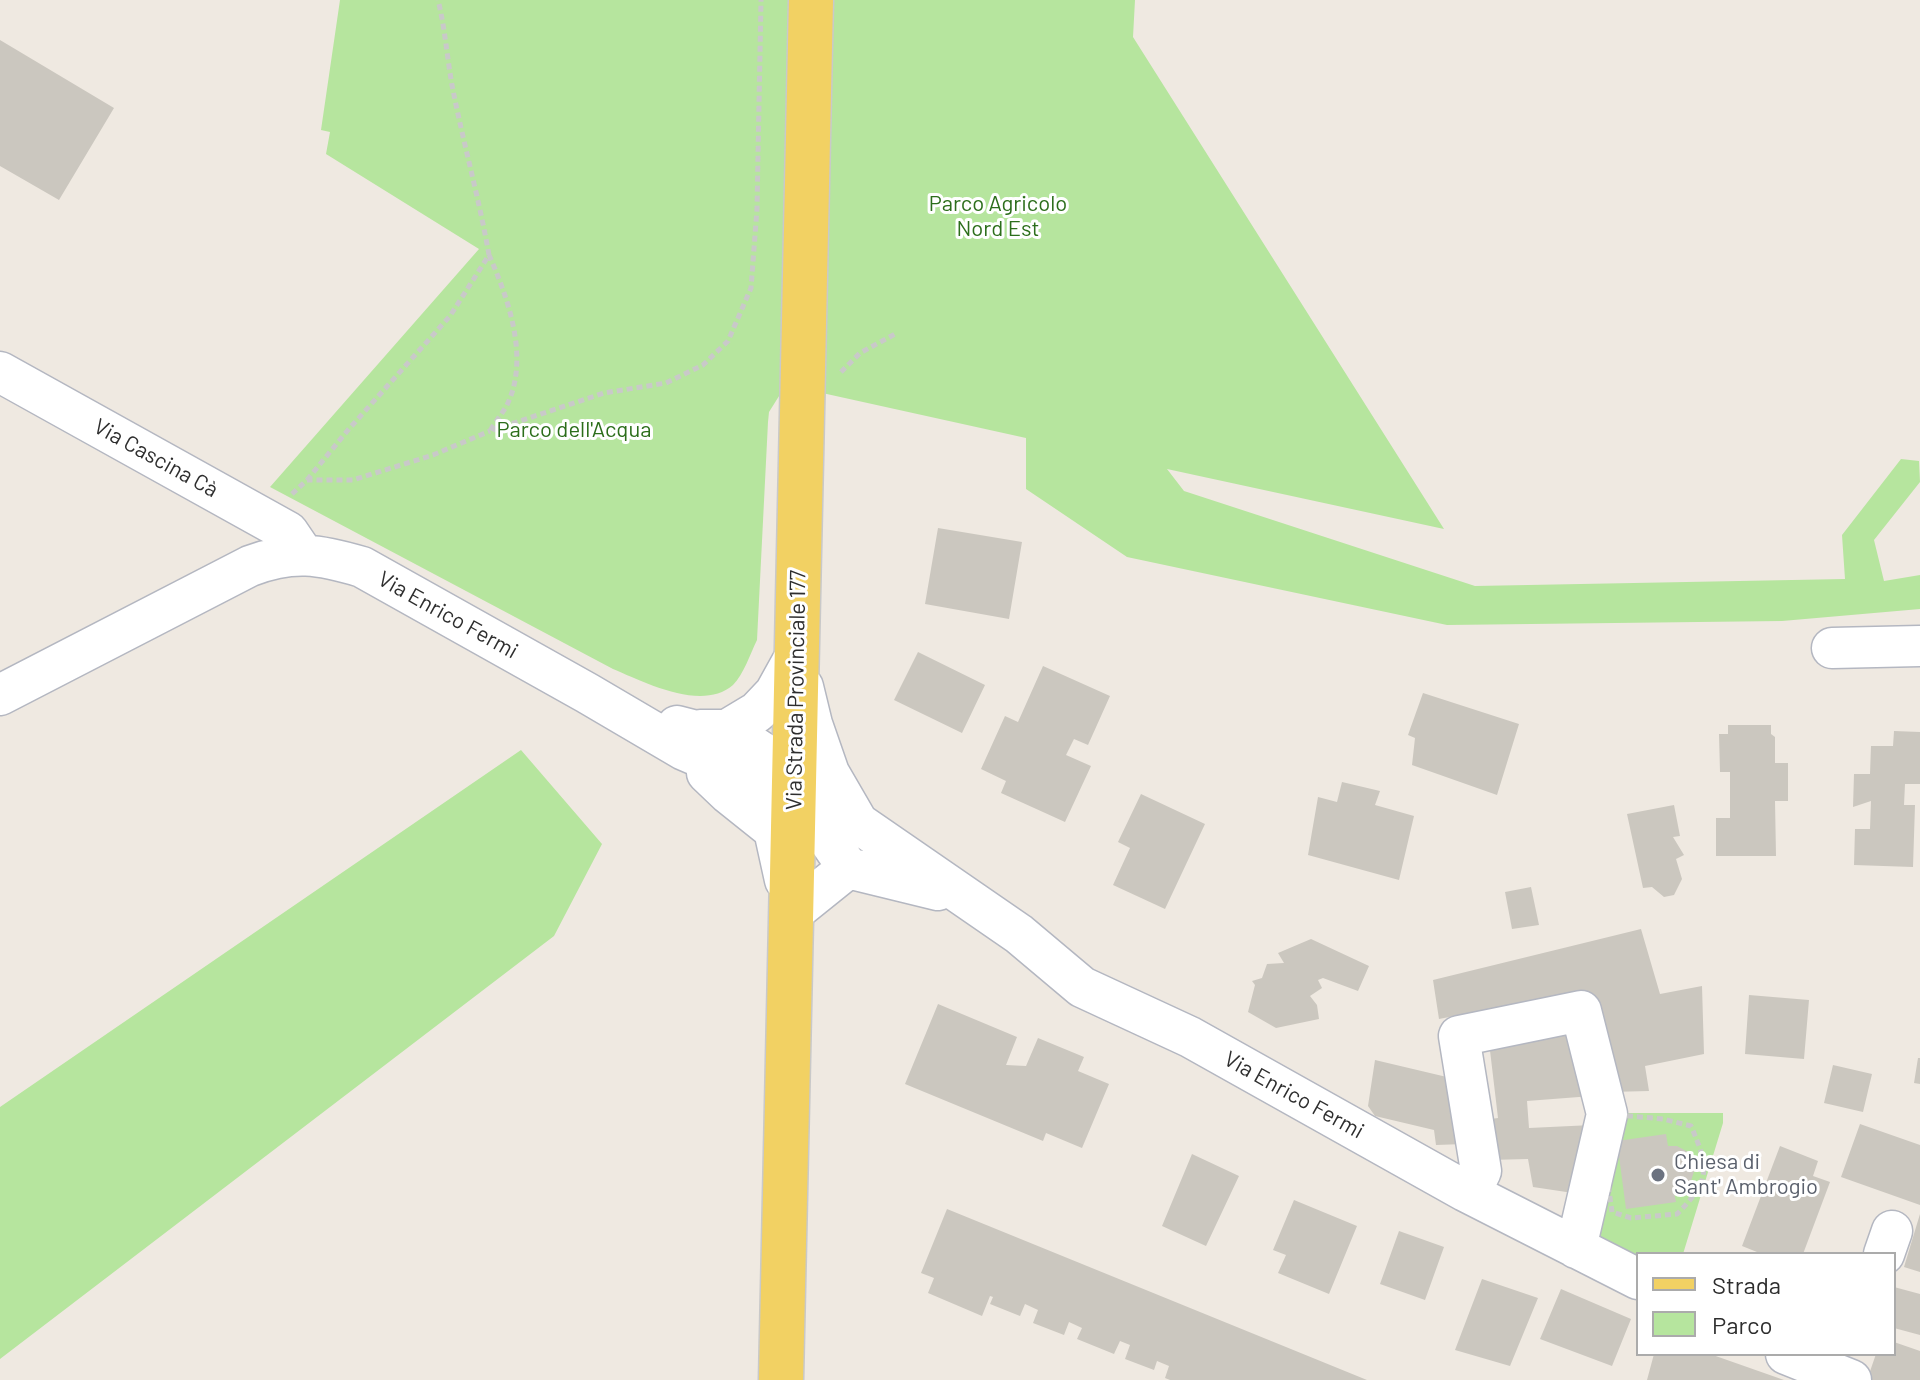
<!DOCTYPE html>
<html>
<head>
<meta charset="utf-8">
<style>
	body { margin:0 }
	#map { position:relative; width:1920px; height:1380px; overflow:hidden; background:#efe9e1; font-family:Barlow,sans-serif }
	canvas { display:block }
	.legend { position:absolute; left:1636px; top:1252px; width:260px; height:104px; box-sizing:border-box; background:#fff; border:2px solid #ababab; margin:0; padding:10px 14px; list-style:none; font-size:24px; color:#2e2e2e }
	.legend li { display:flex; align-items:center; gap:16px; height:40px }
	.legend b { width:40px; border:2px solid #ababab }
</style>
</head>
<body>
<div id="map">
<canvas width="1920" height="1380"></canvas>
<ul class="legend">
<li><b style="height:10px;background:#f2d163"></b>Strada</li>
<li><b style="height:22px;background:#b6e59e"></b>Parco</li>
</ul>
</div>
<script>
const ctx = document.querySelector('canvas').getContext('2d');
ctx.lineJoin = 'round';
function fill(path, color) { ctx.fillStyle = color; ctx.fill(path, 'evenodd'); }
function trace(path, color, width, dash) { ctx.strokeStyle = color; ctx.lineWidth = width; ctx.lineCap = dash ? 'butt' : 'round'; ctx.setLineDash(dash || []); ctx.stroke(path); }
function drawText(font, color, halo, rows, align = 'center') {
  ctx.font = font + ' Barlow,sans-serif'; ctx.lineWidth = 6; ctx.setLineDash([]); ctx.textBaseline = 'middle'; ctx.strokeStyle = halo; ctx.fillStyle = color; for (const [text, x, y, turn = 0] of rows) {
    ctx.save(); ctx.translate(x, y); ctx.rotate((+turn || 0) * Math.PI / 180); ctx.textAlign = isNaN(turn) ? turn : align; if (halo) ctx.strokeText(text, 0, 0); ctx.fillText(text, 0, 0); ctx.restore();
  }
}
const green = new Path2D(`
	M 340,0 L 1135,0 L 1133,37 L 1444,529 L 1167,469 L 1184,491 L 1475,586 L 1845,579 L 1842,535 L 1901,459 L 1919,461 L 1920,482 L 1874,540 L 1884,581 L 1920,575 L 1920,609 L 1782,621 L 1447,625 L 1127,557 L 1026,489 L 1026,438 L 786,385 L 769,412 L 768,422 L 757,640 C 750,654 744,674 733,685 C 702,712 644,682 613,669 L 270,487 L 479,249 L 326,154 L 330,132 L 321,130 Z
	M 521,750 L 602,844 L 554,936 L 0,1359 L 0,1107 Z
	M 1614,1113 L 1723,1113 L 1723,1123 L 1683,1254 L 1638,1254 L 1638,1260 L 1586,1231 Z`);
const building = new Path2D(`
	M 0,40 L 114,108 L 59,200 L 0,166 Z
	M 938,528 L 1022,542 L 1009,619 L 925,604 Z
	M 918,652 L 985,685 L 962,733 L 894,700 Z
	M 1043,666 L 1110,696 L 1088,745 L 1074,739 L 1066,755 L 1091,766 L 1065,822 L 1001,793 L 1006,781 L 981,769 L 1005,716 L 1018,722 Z
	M 1423,693 L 1519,724 L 1497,795 L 1412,765 L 1415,738 L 1408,735 Z
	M 1728,725 L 1771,725 L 1771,734 L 1775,737 L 1775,763 L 1788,763 L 1788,801 L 1775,801 L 1776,856 L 1716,856 L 1716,818 L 1730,818 L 1730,772 L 1720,772 L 1719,734 L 1728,734 Z
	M 1894,731 L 1920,732 L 1920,784 L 1905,784 L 1904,805 L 1915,805 L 1913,867 L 1854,865 L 1855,829 L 1870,829 L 1871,801 L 1853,807 L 1854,774 L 1870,774 L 1871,746 L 1893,746 Z
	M 1342,782 L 1380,791 L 1375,805 L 1414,816 L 1399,880 L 1308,855 L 1318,797 L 1337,802 Z
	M 1141,794 L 1205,824 L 1165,909 L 1113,885 L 1130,848 L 1118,842 Z
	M 1674,805 L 1680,836 L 1673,837 L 1684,855 L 1676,859 L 1682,879 L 1674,895 L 1664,897 L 1652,887 L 1643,888 L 1627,814 Z
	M 1531,887 L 1539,925 L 1512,929 L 1505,892 Z
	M 1641,929 L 1660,994 L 1702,986 L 1704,1054 L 1645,1066 L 1649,1091 L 1609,1092 L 1586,990 L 1439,1019 L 1433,980 Z
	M 1311,939 L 1369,966 L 1358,991 L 1323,978 L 1318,980 L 1322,988 L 1310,996 L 1317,1005 L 1319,1019 L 1276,1028 L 1248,1012 L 1255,985 L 1252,981 L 1262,978 L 1267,964 L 1284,963 L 1278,953 Z
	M 1749,995 L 1809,1000 L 1804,1059 L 1745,1054 Z
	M 938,1004 L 1017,1037 L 1006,1065 L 1026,1066 L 1038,1038 L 1084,1057 L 1078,1071 L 1109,1084 L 1082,1148 L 1046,1133 L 1043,1141 L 905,1084 Z
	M 1580,1021 L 1592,1096 L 1527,1101 L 1529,1128 L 1592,1125 L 1573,1193 L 1533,1187 L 1528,1159 L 1489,1160 L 1484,1120 L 1498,1118 L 1489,1042 Z
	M 1918,1058 L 1920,1058 L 1920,1084 L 1914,1083 Z
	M 1375,1060 L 1451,1078 L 1464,1144 L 1436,1145 L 1434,1130 L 1375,1116 L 1368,1106 Z
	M 1833,1065 L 1872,1074 L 1863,1112 L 1824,1103 Z
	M 1860,1124 L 1920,1145 L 1920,1205 L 1841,1177 Z
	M 1666,1134 L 1668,1146 L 1677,1146 L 1688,1152 L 1693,1160 L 1695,1168 L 1691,1181 L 1684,1188 L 1674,1192 L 1676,1202 L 1626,1209 L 1617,1141 Z
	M 1780,1146 L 1818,1161 L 1813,1176 L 1830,1182 L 1803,1254 L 1762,1254 L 1742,1246 Z
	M 1192,1154 L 1239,1176 L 1206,1246 L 1162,1226 Z
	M 1294,1200 L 1357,1226 L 1329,1294 L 1278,1273 L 1286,1255 L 1273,1250 Z
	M 947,1209 L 1367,1380 L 1170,1380 L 1165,1378 L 1169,1366 L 1157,1361 L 1154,1370 L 1125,1359 L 1130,1345 L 1120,1341 L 1114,1354 L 1077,1339 L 1082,1328 L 1069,1322 L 1064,1335 L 1033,1323 L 1038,1310 L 1025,1304 L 1020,1316 L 990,1304 L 993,1297 L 990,1296 L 982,1316 L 928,1293 L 934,1278 L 921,1273 Z
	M 1920,1214 L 1920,1272 L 1904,1267 Z
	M 1399,1231 L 1444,1247 L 1425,1300 L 1380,1284 Z
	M 1482,1279 L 1538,1298 L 1510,1366 L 1455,1350 Z
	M 1894,1287 L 1920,1294 L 1920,1335 L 1894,1328 Z
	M 1561,1289 L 1631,1319 L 1612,1366 L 1540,1339 Z
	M 1894,1342 L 1920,1351 L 1920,1380 L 1867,1380 L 1876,1354 L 1894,1354 Z
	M 1654,1354 L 1710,1354 L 1784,1380 L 1647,1380 Z`);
const path = new Path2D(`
	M 489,255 C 508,298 530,358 507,405 C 502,414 495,422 490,431 L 604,393 L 666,383 L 703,365 L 728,341 L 751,288 L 757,209 L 761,0
	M 841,372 L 860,353 L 895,334
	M 307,480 L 348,430 L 450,316 L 489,255 C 479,198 463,142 452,85 C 447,57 445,28 438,0
	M 292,494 L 307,480 L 353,480 L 433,455 L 490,431
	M 1607,1114 L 1663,1119 L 1691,1126 C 1709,1168 1711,1180 1677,1214 L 1631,1218 L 1612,1212 L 1606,1169 Z`);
const minor = new Path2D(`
	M 0,372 L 288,532 L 303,554
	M 1832,648 L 1920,646
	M 803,687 L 812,724 L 829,773 L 858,823
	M 0,695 L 250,566 C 293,550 319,554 362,567 L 587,693 L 684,750 L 756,781 L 794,789 L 858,823 L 1019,934 L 1082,987 L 1190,1037 L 1465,1191 L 1638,1279
	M 677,726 L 751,745 L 774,760 L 848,868 L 938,890
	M 700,730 L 727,730 L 757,712 L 775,693 L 796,655
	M 707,773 L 729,794 L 774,830 L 785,880
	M 792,913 L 848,868
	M 1470,1193 L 1481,1171 L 1459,1036 L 1581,1011 L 1607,1114 L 1576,1248
	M 1884,1254 L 1892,1231
	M 1786,1354 L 1851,1380`);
const major = new Path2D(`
	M 781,1380 L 811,0`);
const markers = [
	[1658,1175,8,"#6b7280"]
];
const parkNames = [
	["Parco Agricolo",998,204],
	["Nord Est",998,229],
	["Parco dell'Acqua",574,430]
];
const streetNames = [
	["Via Cascina Cà",156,458,29],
	["Via Enrico Fermi",448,615,29],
	["Via Strada Provinciale 177",796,690,-89],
	["Via Enrico Fermi",1294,1095,29]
];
const worshipNames = [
	["Chiesa di",1674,1162],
	["Sant' Ambrogio",1674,1187]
];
fill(green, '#b6e59e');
fill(building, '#cbc7bf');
trace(minor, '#b4b7c1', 43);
trace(major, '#c9c9c9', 47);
trace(path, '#c9c9c9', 5, [6, 4]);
trace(minor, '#fff', 40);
trace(major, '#f2d163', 44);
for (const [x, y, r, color] of markers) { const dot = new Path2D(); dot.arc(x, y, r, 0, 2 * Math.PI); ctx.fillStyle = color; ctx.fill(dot); trace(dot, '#fff', 3); }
drawText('22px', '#2c6e1b', '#fff', parkNames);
drawText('22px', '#2e2e2e', '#fff', streetNames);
drawText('22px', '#5b616d', '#fff', worshipNames, 'left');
</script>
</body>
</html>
